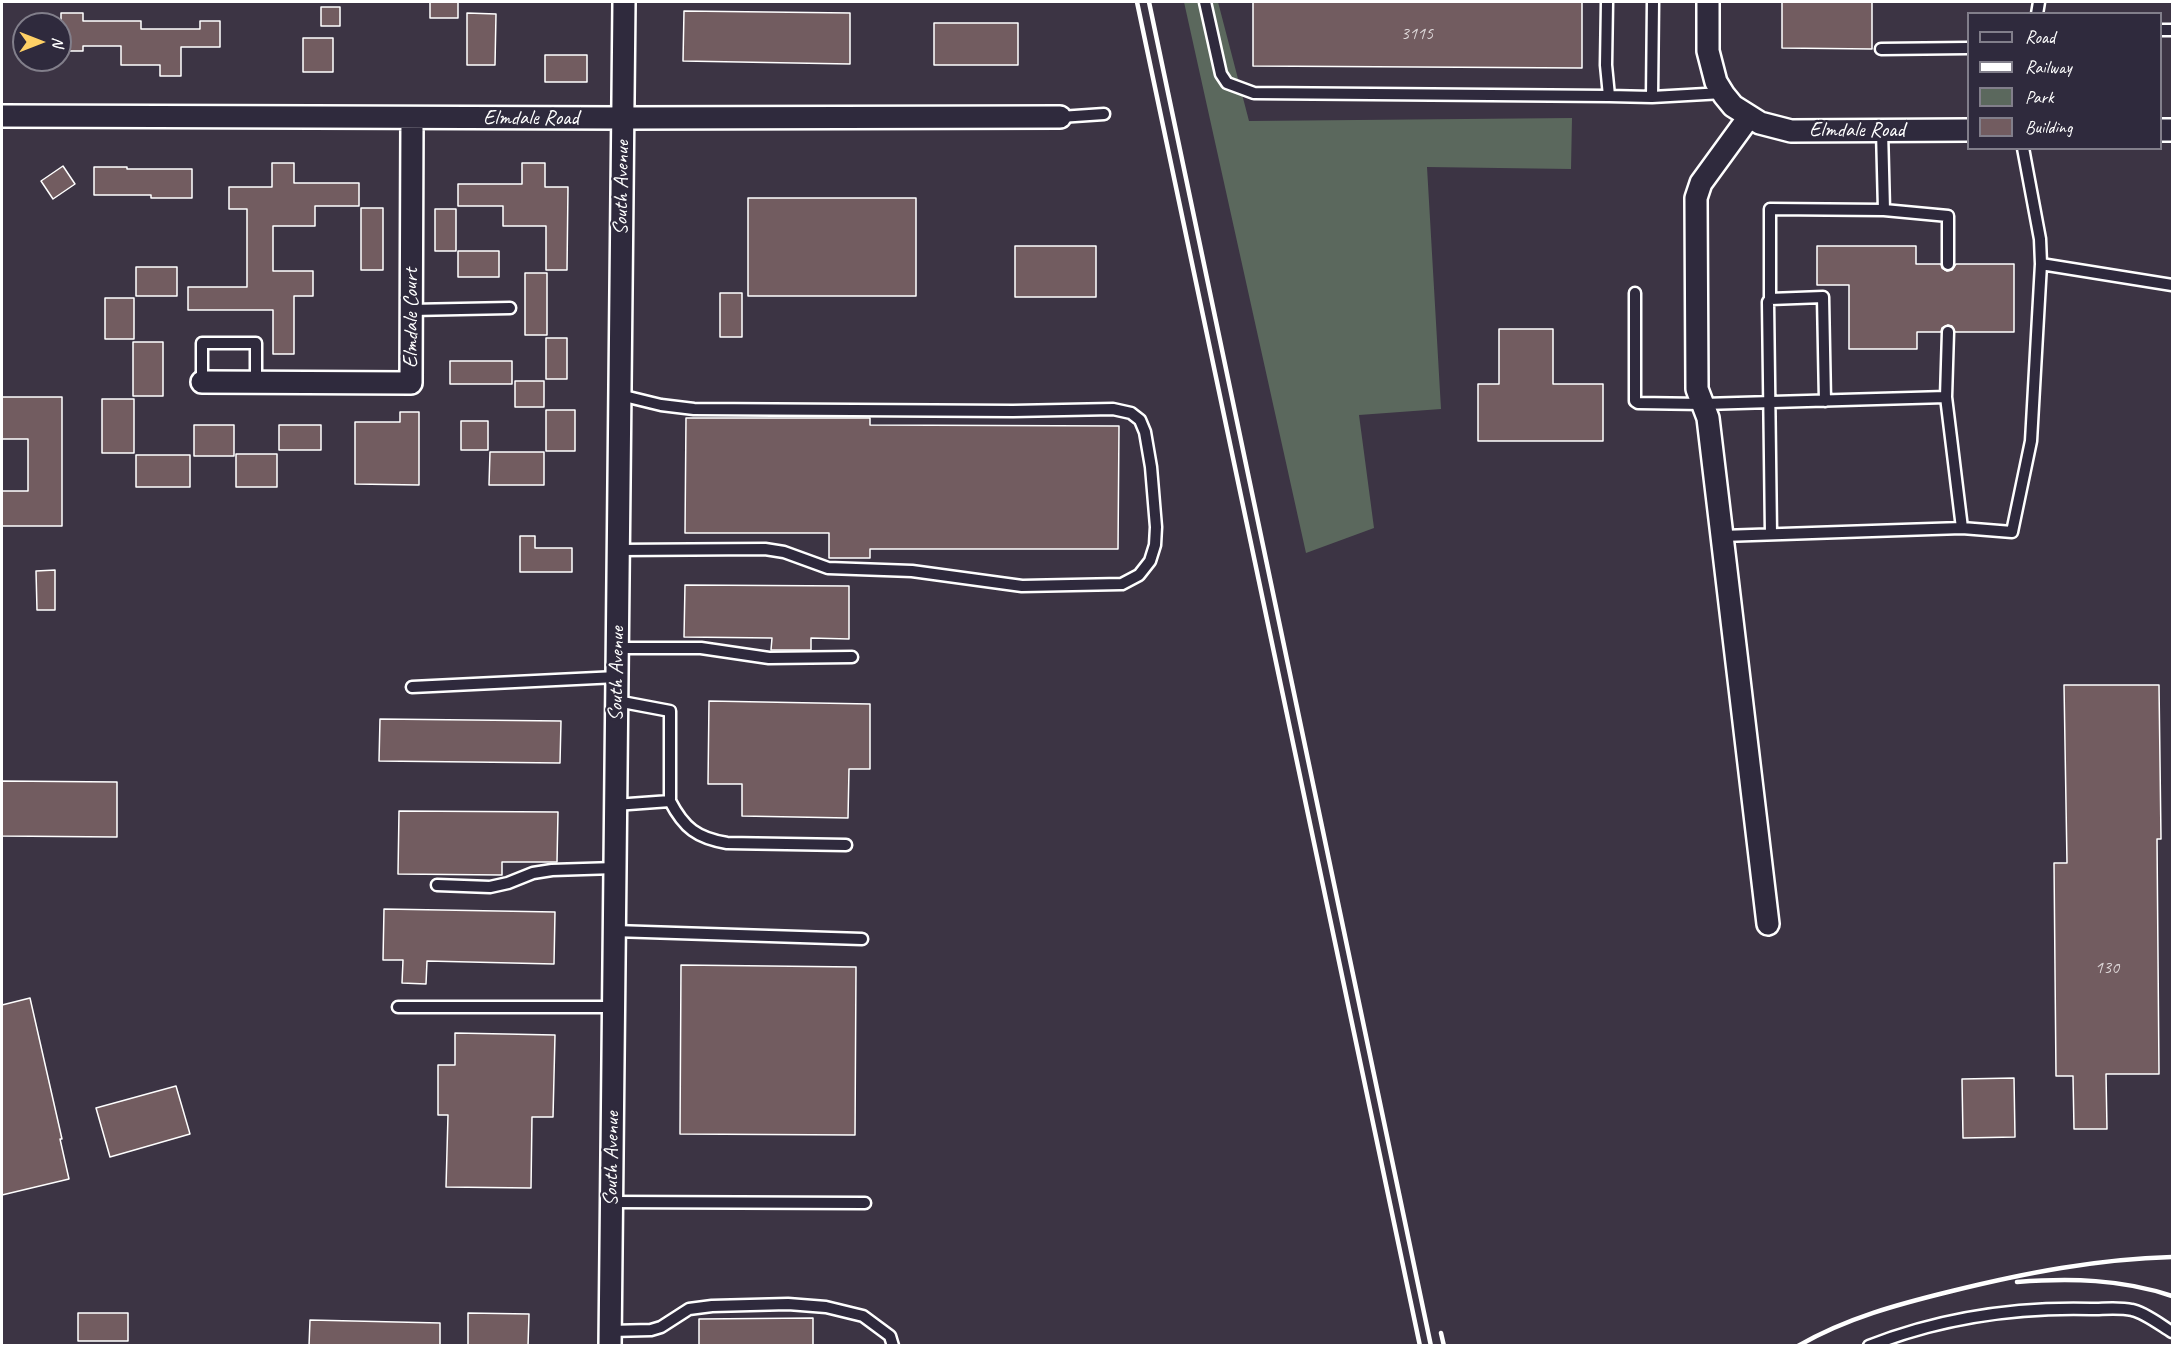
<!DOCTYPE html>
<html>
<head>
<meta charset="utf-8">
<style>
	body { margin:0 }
	#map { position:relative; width:2174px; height:1347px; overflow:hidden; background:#3c3444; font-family:Caveat,sans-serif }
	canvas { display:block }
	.frame { position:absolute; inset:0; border:3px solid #fff; pointer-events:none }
	.legend { position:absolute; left:1967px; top:12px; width:195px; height:138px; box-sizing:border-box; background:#2f2a3d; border:2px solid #827f8b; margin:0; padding:8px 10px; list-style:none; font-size:18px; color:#fff }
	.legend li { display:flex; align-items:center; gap:12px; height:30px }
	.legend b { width:30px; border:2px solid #827f8b }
	.north { position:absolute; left:12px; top:12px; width:60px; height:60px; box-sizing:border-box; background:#2f2a3d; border:2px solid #827f8b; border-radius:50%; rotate:90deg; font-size:16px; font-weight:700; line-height:24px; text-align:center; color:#fff }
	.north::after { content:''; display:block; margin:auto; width:21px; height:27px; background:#ffd166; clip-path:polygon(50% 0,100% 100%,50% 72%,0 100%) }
</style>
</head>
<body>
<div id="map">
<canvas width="2174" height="1347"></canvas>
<div class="frame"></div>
<ul class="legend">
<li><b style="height:8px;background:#2f2a3d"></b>Road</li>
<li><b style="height:8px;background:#fff"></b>Railway</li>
<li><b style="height:16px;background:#5b685d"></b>Park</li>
<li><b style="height:16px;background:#725c60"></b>Building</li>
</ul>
<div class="north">N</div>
</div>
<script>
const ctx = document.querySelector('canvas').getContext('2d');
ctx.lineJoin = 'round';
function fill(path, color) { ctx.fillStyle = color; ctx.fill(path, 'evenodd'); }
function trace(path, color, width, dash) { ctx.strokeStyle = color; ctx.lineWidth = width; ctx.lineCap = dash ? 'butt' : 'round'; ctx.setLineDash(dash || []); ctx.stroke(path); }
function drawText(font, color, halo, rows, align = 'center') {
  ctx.font = font + ' Caveat,sans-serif'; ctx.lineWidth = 4.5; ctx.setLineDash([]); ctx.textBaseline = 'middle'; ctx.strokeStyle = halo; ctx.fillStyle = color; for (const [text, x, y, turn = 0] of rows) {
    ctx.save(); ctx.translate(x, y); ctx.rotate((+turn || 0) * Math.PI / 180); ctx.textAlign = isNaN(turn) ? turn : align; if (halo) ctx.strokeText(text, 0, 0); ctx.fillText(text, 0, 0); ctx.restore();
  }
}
const green = new Path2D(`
	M 1184,2 L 1218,2 L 1249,121 L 1572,118 L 1571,169 L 1427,167 L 1441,409 L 1359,415 L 1374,528 L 1306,553 Z`);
const building = new Path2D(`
	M 430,2 L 458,2 L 458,18 L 430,18 Z
	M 1253,2 L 1582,2 L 1582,68 L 1253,66 Z
	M 1782,2 L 1872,2 L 1872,49 L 1782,48 Z
	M 321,7 L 340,7 L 340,26 L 321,26 Z
	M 684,11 L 850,13 L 850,64 L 683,61 Z
	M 61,13 L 83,13 L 83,21 L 141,21 L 141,29 L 200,29 L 200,21 L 220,21 L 220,47 L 181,47 L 181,76 L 160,76 L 160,65 L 121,65 L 121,46 L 83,46 L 83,51 L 61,51 Z
	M 467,13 L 496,14 L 495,65 L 467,65 Z
	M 934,23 L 1018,23 L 1018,65 L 934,65 Z
	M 303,38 L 333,38 L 333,72 L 303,72 Z
	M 545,55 L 587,55 L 587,82 L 545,82 Z
	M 272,163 L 294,163 L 294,183 L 359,183 L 359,206 L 315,206 L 315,226 L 273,226 L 273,271 L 313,271 L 313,296 L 294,296 L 294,354 L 273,354 L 273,310 L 188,310 L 188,287 L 247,287 L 247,209 L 229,209 L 229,187 L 272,187 Z
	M 522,163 L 545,163 L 545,187 L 568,187 L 567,270 L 546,270 L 546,226 L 503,226 L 503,206 L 458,206 L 458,184 L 522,184 Z
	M 63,166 L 75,184 L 53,199 L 41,181 Z
	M 94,167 L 127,167 L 127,169 L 192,169 L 192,198 L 151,198 L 151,195 L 94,195 Z
	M 748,198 L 916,198 L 916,296 L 748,296 Z
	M 361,208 L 383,208 L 383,270 L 361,270 Z
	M 435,209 L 456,209 L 456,251 L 435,251 Z
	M 1015,246 L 1096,246 L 1096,297 L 1015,297 Z
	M 1817,246 L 1916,246 L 1916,264 L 1941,264 L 1942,268 L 1947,271 L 1952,270 L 1956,264 L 2014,264 L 2014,332 L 1955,332 L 1952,326 L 1948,325 L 1942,328 L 1941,332 L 1917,332 L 1917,349 L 1849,349 L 1849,285 L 1817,285 Z
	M 458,251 L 499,251 L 499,277 L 458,277 Z
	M 136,267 L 177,267 L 177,296 L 136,296 Z
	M 525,273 L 547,273 L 547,335 L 525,335 Z
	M 720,293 L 742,293 L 742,337 L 720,337 Z
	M 105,298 L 134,298 L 134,339 L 105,339 Z
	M 1499,329 L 1553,329 L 1553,384 L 1603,384 L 1603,441 L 1478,441 L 1478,384 L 1499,384 Z
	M 546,338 L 567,338 L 567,379 L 546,379 Z
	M 133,342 L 163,342 L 163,396 L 133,396 Z
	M 450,361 L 512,361 L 512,384 L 450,384 Z
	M 515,381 L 544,381 L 544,407 L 515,407 Z
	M 2,397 L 62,397 L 62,526 L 2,526 L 2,491 L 28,491 L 28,439 L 2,439 Z
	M 102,399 L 134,399 L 134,453 L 102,453 Z
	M 546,410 L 575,410 L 575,451 L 546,451 Z
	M 400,412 L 419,412 L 419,485 L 355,484 L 355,422 L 400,422 Z
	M 686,418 L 870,418 L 870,425 L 1119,426 L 1118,549 L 870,549 L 870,558 L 829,558 L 829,533 L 685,533 Z
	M 461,421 L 488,421 L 488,450 L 461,450 Z
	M 194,425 L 234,425 L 234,456 L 194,456 Z
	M 279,425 L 321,425 L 321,450 L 279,450 Z
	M 490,452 L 544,452 L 544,485 L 489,485 Z
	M 236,454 L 277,454 L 277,487 L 236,487 Z
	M 136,455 L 190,455 L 190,487 L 136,487 Z
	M 520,536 L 535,536 L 535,548 L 572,548 L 572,572 L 520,572 Z
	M 55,570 L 55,610 L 37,610 L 36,571 Z
	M 685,585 L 849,586 L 849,639 L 811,638 L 811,650 L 771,650 L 772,638 L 684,637 Z
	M 2064,685 L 2159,685 L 2161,839 L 2157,839 L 2159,1074 L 2106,1074 L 2107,1129 L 2074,1129 L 2073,1076 L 2056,1076 L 2054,863 L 2067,863 Z
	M 709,701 L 870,704 L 870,769 L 849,769 L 848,818 L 742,816 L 742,784 L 708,784 Z
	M 380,719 L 561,721 L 560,763 L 379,761 Z
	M 2,781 L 117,782 L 117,837 L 2,836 Z
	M 399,811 L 558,812 L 557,862 L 502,862 L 502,875 L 398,874 Z
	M 384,909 L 555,912 L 554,964 L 427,961 L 426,984 L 402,983 L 403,960 L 383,960 Z
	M 681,965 L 856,967 L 855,1135 L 680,1134 Z
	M 30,998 L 62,1139 L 60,1139 L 69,1179 L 2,1195 L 2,1005 Z
	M 455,1033 L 555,1035 L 553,1117 L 532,1117 L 531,1188 L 446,1187 L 448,1115 L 438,1115 L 438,1065 L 455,1065 Z
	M 2014,1078 L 2015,1137 L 1963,1138 L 1962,1079 Z
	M 176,1086 L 190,1134 L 110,1157 L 96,1108 Z
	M 78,1313 L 128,1313 L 128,1341 L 78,1341 Z
	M 468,1313 L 529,1314 L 528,1346 L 468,1346 Z
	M 813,1318 L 813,1346 L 699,1346 L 699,1319 Z
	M 310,1320 L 440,1323 L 440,1346 L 309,1346 Z`);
const lane = new Path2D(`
	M 1205,2 L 1221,74 L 1227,83 L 1254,93 L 1609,96
	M 1607,2 L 1606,65 L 1609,96 L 1652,97 L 1723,93
	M 2037,14 L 2039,2
	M 2160,30 L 2172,30
	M 1881,49 L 1968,48
	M 1652,97 L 1653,2
	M 1060,117 L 1104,114
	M 2023,148 L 2040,239 L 2041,264 L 2172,285
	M 1884,210 L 1948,216 L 1948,264
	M 1635,293 L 1635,401 L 1638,403 L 1703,404 L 1946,397 L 1962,528 L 1722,536
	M 1770,299 L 1770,209 L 1884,210 L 1882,130
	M 411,310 L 510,308
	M 202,382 L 202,343 L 256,343 L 256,382
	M 1946,397 L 1948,332
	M 1962,528 L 2012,532 L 2031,441 L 2041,264
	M 1771,534 L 1768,302 L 1770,299 L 1823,297 L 1825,401
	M 618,550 L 765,549 L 784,552 L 828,568 L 912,571 L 1022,586 L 1122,584 L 1139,575 L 1150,561 L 1155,545 L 1156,527 L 1151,467 L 1145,432 L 1140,420 L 1131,413 L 1113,409 L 1013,411 L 694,409 L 661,405 L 620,395
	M 617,648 L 701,648 L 769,658 L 852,657
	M 412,687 L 617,677
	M 670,801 C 684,828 697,838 727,843 L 846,845
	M 615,805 L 670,801 L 670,711 L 617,701
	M 437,885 L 490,887 L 508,883 L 533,873 L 552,870 L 615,868
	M 614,931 L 862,939
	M 398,1007 L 613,1007
	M 612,1202 L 865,1203
	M 610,1331 L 651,1330 L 661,1327 L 689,1309 L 712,1306 L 788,1304 L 826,1307 L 863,1316 L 890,1336 L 893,1346
	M 1869,1346 C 1940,1318 2015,1307 2091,1309 C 2104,1309 2119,1307 2132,1310 C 2144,1312 2162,1326 2172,1332`);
const street = new Path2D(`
	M 1708,2 L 1708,51 L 1716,82 L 1724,95 L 1733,106 L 1760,123 L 1791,131 L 1968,130
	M 2,116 L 623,118 L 1060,117
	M 1749,117 L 1701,183 L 1696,198 L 1697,389 L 1708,418 L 1768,924
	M 2160,130 L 2172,130
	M 202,382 L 411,383 L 412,118
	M 610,1346 L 624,2`);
const rail = new Path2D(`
	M 1137,2 L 1420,1346
	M 1149,2 L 1431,1346
	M 2017,1282 C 2070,1278 2122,1279 2172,1296
	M 1441,1333 L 1444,1346
	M 1798,1346 C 1846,1318 1899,1304 1952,1291 C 2025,1273 2097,1259 2172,1257`);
const numberNames = [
	["3115",1417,34],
	["130",2107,968]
];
const streetNames = [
	["Elmdale Road",531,118],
	["Elmdale Road",1857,130],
	["South Avenue",622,188,-89],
	["Elmdale Court",411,318,-90],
	["South Avenue",617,674,-89],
	["South Avenue",612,1159,-89]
];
fill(green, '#5b685d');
fill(building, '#725c60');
trace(building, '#fff', 1.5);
trace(lane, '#fff', 15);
trace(street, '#fff', 26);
trace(lane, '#2f2a3d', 10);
trace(street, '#2f2a3d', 21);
trace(rail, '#fff', 4.5);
drawText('18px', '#dcd6d7', null, numberNames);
drawText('21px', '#fff', '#2f2a3d', streetNames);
</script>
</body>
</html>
